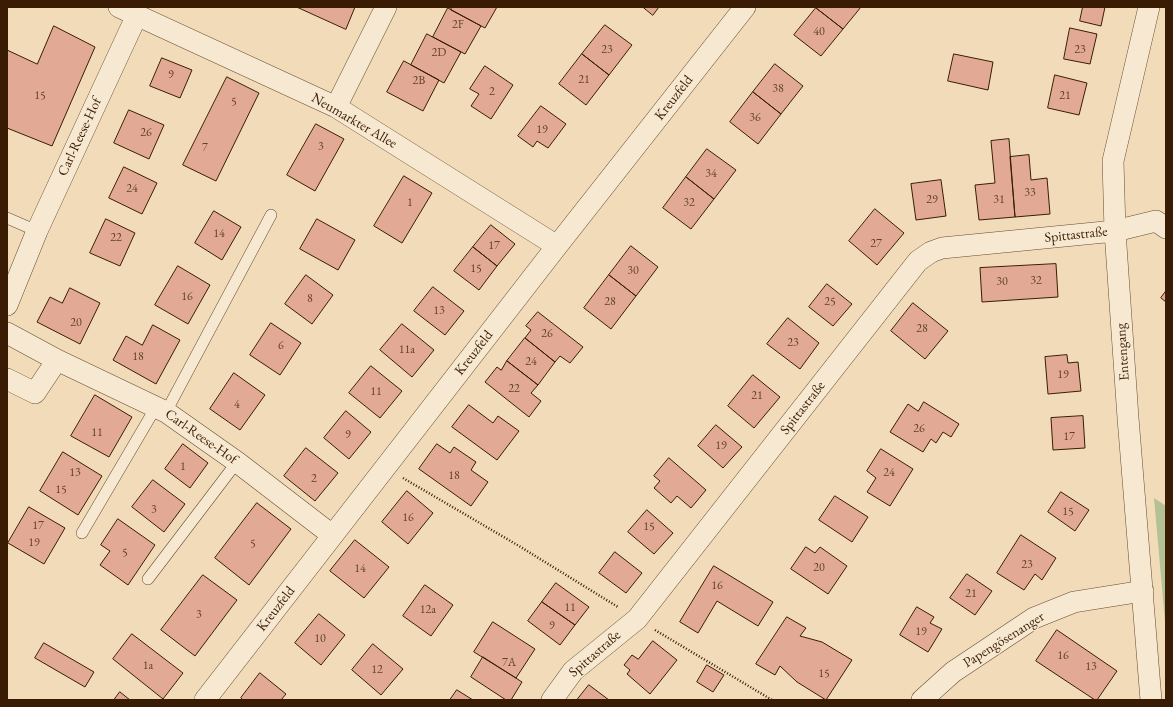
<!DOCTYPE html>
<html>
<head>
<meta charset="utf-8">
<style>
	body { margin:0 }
	#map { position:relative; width:1173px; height:707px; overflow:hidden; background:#f2dbb8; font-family:"EB Garamond",serif }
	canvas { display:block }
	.frame { position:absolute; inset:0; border:8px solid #391c03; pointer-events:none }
</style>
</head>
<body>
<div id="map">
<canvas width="1173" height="707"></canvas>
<div class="frame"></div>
</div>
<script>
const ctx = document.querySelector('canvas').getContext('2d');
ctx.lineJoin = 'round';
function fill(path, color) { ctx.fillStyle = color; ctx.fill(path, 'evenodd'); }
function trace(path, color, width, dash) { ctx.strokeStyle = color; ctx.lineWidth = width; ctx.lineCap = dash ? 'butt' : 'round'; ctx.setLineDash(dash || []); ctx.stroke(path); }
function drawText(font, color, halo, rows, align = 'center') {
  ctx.font = font + ' "EB Garamond",serif'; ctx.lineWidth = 3; ctx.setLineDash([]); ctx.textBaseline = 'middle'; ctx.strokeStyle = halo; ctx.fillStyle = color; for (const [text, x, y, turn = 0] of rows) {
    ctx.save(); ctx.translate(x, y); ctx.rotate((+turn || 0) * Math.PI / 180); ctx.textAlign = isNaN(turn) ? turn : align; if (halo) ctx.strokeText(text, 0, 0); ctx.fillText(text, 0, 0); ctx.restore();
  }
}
const green = new Path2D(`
	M 1154,498 L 1166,506 L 1166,633 Z`);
const building = new Path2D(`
	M 297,7 L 355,7 L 346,29 Z
	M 452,7 L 497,7 L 485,28 L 451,10 Z
	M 643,7 L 659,7 L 653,15 Z
	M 817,7 L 861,7 L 843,29 L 816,8 Z
	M 1083,7 L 1105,7 L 1101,26 L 1080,21 Z
	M 448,8 L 481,26 L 465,54 L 433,37 Z
	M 816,8 L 843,29 L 821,56 L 794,35 Z
	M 605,25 L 632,45 L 609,75 L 582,54 Z
	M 54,26 L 95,47 L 52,146 L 7,128 L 7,50 L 37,64 Z
	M 1070,28 L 1097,34 L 1090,64 L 1064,59 Z
	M 427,34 L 461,52 L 444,83 L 411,65 Z
	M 582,54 L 609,75 L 586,105 L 559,84 Z
	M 954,54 L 993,62 L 988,90 L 948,81 Z
	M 162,58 L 192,70 L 180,98 L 150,86 Z
	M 404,61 L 439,80 L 423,111 L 387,92 Z
	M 775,64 L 803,86 L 781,114 L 753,92 Z
	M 485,66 L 513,85 L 491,119 L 471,106 L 479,94 L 470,89 Z
	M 1055,75 L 1087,83 L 1079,115 L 1048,108 Z
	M 227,77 L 259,93 L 216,181 L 183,165 Z
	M 753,92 L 781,114 L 758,144 L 730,122 Z
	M 541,106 L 566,124 L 548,148 L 537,141 L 533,147 L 518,136 Z
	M 129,110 L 164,125 L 149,159 L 114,143 Z
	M 316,124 L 344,139 L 315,191 L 287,175 Z
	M 1009,139 L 1015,217 L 979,220 L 975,185 L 995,183 L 991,141 Z
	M 707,149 L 736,170 L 714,199 L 686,177 Z
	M 1029,155 L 1031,180 L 1047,178 L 1050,214 L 1015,217 L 1010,157 Z
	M 124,167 L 157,183 L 142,214 L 109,198 Z
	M 404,176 L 432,193 L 402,243 L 374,226 Z
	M 686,177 L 714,199 L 691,229 L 663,208 Z
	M 941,180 L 946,216 L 916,220 L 911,184 Z
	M 875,209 L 904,233 L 877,265 L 849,241 Z
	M 214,211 L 241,227 L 222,260 L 195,243 Z
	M 106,219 L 135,233 L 120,266 L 90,253 Z
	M 317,219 L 355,240 L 338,270 L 300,249 Z
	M 491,225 L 515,244 L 497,266 L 473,247 Z
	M 631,246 L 658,267 L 636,296 L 609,275 Z
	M 473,247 L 497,266 L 479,290 L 454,271 Z
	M 1056,264 L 1058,297 L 982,302 L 980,268 Z
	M 178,266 L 210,285 L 188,324 L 155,305 Z
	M 306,275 L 333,295 L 312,324 L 285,304 Z
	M 609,275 L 636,296 L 611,329 L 584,308 Z
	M 827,284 L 852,304 L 833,326 L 809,307 Z
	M 433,287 L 464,311 L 445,335 L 414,311 Z
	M 70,288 L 100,303 L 80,344 L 37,322 L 50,297 L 62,303 Z
	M 1166,291 L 1166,302 L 1161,298 Z
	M 913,303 L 948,331 L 925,359 L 891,331 Z
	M 538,312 L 583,347 L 570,363 L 560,356 L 555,362 L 525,338 L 531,330 L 526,326 Z
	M 788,318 L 819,343 L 800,369 L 767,344 Z
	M 271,323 L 301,343 L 280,375 L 250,355 Z
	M 402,324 L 434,350 L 412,377 L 380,350 Z
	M 153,325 L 180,340 L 156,384 L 113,360 L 126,336 L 142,345 Z
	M 525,338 L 555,362 L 538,385 L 507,361 Z
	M 1067,355 L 1068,363 L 1078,362 L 1081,391 L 1048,394 L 1045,357 Z
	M 507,361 L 538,385 L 531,393 L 541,401 L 529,417 L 485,382 L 497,367 L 501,370 Z
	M 371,366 L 402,391 L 380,418 L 349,393 Z
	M 234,373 L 265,395 L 240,430 L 210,409 Z
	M 753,375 L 780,397 L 754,428 L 728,406 Z
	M 95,395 L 132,417 L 109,457 L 71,436 Z
	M 924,402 L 959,424 L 951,437 L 943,432 L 936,443 L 931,439 L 923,452 L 890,432 L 908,404 L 918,411 Z
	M 469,405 L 493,423 L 498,416 L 519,431 L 497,460 L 452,427 Z
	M 346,411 L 371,432 L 349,459 L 324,438 Z
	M 1083,416 L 1085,448 L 1053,450 L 1051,418 Z
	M 716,425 L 742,447 L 723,468 L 698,446 Z
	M 183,444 L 208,463 L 190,488 L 165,469 Z
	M 437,444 L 450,453 L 454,447 L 476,462 L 471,470 L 488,482 L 471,506 L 419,469 Z
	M 306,448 L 338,473 L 315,501 L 284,476 Z
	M 881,449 L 913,469 L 890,506 L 867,492 L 876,478 L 867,471 Z
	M 63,452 L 102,476 L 78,515 L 40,491 Z
	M 669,458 L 706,490 L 691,508 L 677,496 L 671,503 L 654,488 L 660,481 L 654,476 Z
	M 153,480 L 185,504 L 164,532 L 132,507 Z
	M 407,491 L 433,513 L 408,544 L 382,522 Z
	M 1061,492 L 1089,510 L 1075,531 L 1048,512 Z
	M 835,496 L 868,517 L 852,542 L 819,520 Z
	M 257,503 L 291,529 L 249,585 L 215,558 Z
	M 29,507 L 65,528 L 44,564 L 8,543 Z
	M 647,510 L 673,533 L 654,554 L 628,532 Z
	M 118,519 L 155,545 L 128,585 L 100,565 L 110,551 L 101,545 Z
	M 1021,535 L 1056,558 L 1042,580 L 1035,574 L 1024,590 L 997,573 Z
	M 355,540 L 389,567 L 364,598 L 330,571 Z
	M 806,547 L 815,553 L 820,547 L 847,566 L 828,594 L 791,569 Z
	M 615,552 L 642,573 L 626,593 L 599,573 Z
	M 714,566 L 773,602 L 758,626 L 717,601 L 698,633 L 680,622 Z
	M 967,574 L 992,591 L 975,615 L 950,598 Z
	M 203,575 L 237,600 L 195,656 L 161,630 Z
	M 556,583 L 589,607 L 575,625 L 542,602 Z
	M 425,585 L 453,605 L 431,636 L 403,616 Z
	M 542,602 L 575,625 L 560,645 L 528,621 Z
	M 917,607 L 934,617 L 930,623 L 942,629 L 928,652 L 900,635 Z
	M 319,614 L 345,635 L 321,665 L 295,643 Z
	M 787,617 L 806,628 L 800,636 L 822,642 L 852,660 L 826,700 L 797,682 L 780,666 L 775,675 L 756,664 Z
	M 493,622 L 535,649 L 516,678 L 474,652 Z
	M 1057,630 L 1117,671 L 1097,700 L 1095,700 L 1036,661 Z
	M 132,634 L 183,673 L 163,699 L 113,659 Z
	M 653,641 L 677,660 L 650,694 L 627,674 L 630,670 L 624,665 L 632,655 L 638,659 Z
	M 44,643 L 94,672 L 85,687 L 35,658 Z
	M 373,644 L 403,669 L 381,695 L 352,670 Z
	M 483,657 L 522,682 L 511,700 L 506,700 L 471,677 Z
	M 707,665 L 724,675 L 713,692 L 697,682 Z
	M 260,673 L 286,694 L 281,700 L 243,700 L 241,698 Z
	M 589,685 L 609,700 L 577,700 Z
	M 457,690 L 473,700 L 450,700 Z
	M 120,692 L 130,700 L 114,700 Z`);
const path = new Path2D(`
	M 403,478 L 519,546 L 618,607
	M 655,630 L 772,700`);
const lane = new Path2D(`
	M 7,218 L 37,231
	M 166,412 L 271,215
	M 82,533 L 156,407
	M 148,579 L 237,462`);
const street = new Path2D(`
	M 119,7 L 336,107 L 557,246
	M 1149,7 L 1113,161 L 1115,231 L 1128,418 L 1151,700
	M 336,107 L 386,7
	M 7,305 L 37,231 L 137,15
	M 7,333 L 57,360 L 166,412 L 237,462 L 332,535
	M 7,379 L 35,393 L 57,360
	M 205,700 L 557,246 L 745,7
	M 552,700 L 573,671 L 637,619 L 918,261 L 931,252 L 942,248 L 1115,231 L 1156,221 L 1166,228
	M 922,700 L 953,672 L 1034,618 L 1074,602 L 1143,591`);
const numberNames = [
	["2F",458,25],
	["40",819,32],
	["23",607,50],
	["23",1080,50],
	["2D",439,53],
	["9",171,75],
	["21",584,80],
	["2B",419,81],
	["38",778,89],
	["2",492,92],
	["15",40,96],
	["21",1065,96],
	["5",234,102],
	["36",755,118],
	["19",542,130],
	["26",146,133],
	["3",321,147],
	["7",205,148],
	["34",711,174],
	["24",132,189],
	["33",1030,193],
	["29",932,200],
	["31",999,200],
	["1",410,203],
	["32",689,203],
	["14",219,234],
	["22",116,238],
	["27",876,244],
	["17",494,246],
	["15",476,269],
	["30",633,271],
	["32",1036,281],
	["30",1002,282],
	["16",187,297],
	["8",310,299],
	["28",610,302],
	["25",830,302],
	["13",439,311],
	["20",76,323],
	["28",922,329],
	["26",547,334],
	["23",793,343],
	["6",281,346],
	["11a",407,350],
	["18",138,357],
	["24",531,362],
	["19",1063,375],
	["22",514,389],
	["11",376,392],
	["21",757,396],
	["4",237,405],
	["26",919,429],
	["11",97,433],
	["9",348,435],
	["17",1069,437],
	["19",721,446],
	["1",183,467],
	["13",75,473],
	["24",889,473],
	["18",454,476],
	["2",314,479],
	["15",61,490],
	["3",154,510],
	["15",1068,512],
	["16",408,518],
	["17",38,526],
	["15",649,527],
	["19",34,543],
	["5",253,544],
	["5",125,553],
	["23",1027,565],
	["20",819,568],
	["14",360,569],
	["16",717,586],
	["21",971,594],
	["11",570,608],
	["12a",428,610],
	["3",199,615],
	["9",552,626],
	["19",921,632],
	["10",320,639],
	["16",1063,656],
	["7A",509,663],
	["1a",148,666],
	["13",1091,667],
	["12",377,670],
	["15",824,674]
];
const streetNames = [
	["Kreuzfeld",674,98,-52],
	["Neumarkter Allee",354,121,30],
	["Carl-Reese-Hof",80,137,-65],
	["Spittastraße",1076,235,-6],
	["Entengang",1123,352,-94],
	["Kreuzfeld",474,353,-52],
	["Spittastraße",803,408,-52],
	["Carl-Reese-Hof",201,437,35],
	["Kreuzfeld",276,609,-52],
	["Papengösenanger",1004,640,-32],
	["Spittastraße",595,654,-41]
];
fill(green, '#b4c194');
fill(building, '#e2aa95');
trace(building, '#391c03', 1);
trace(lane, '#674c30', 12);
trace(street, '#674c30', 22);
trace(path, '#391c03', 2.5, [1, 2]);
trace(lane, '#f7e8d1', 11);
trace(street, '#f7e8d1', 21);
drawText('12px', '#634028', null, numberNames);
drawText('14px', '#391c03', '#f7e8d1', streetNames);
</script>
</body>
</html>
